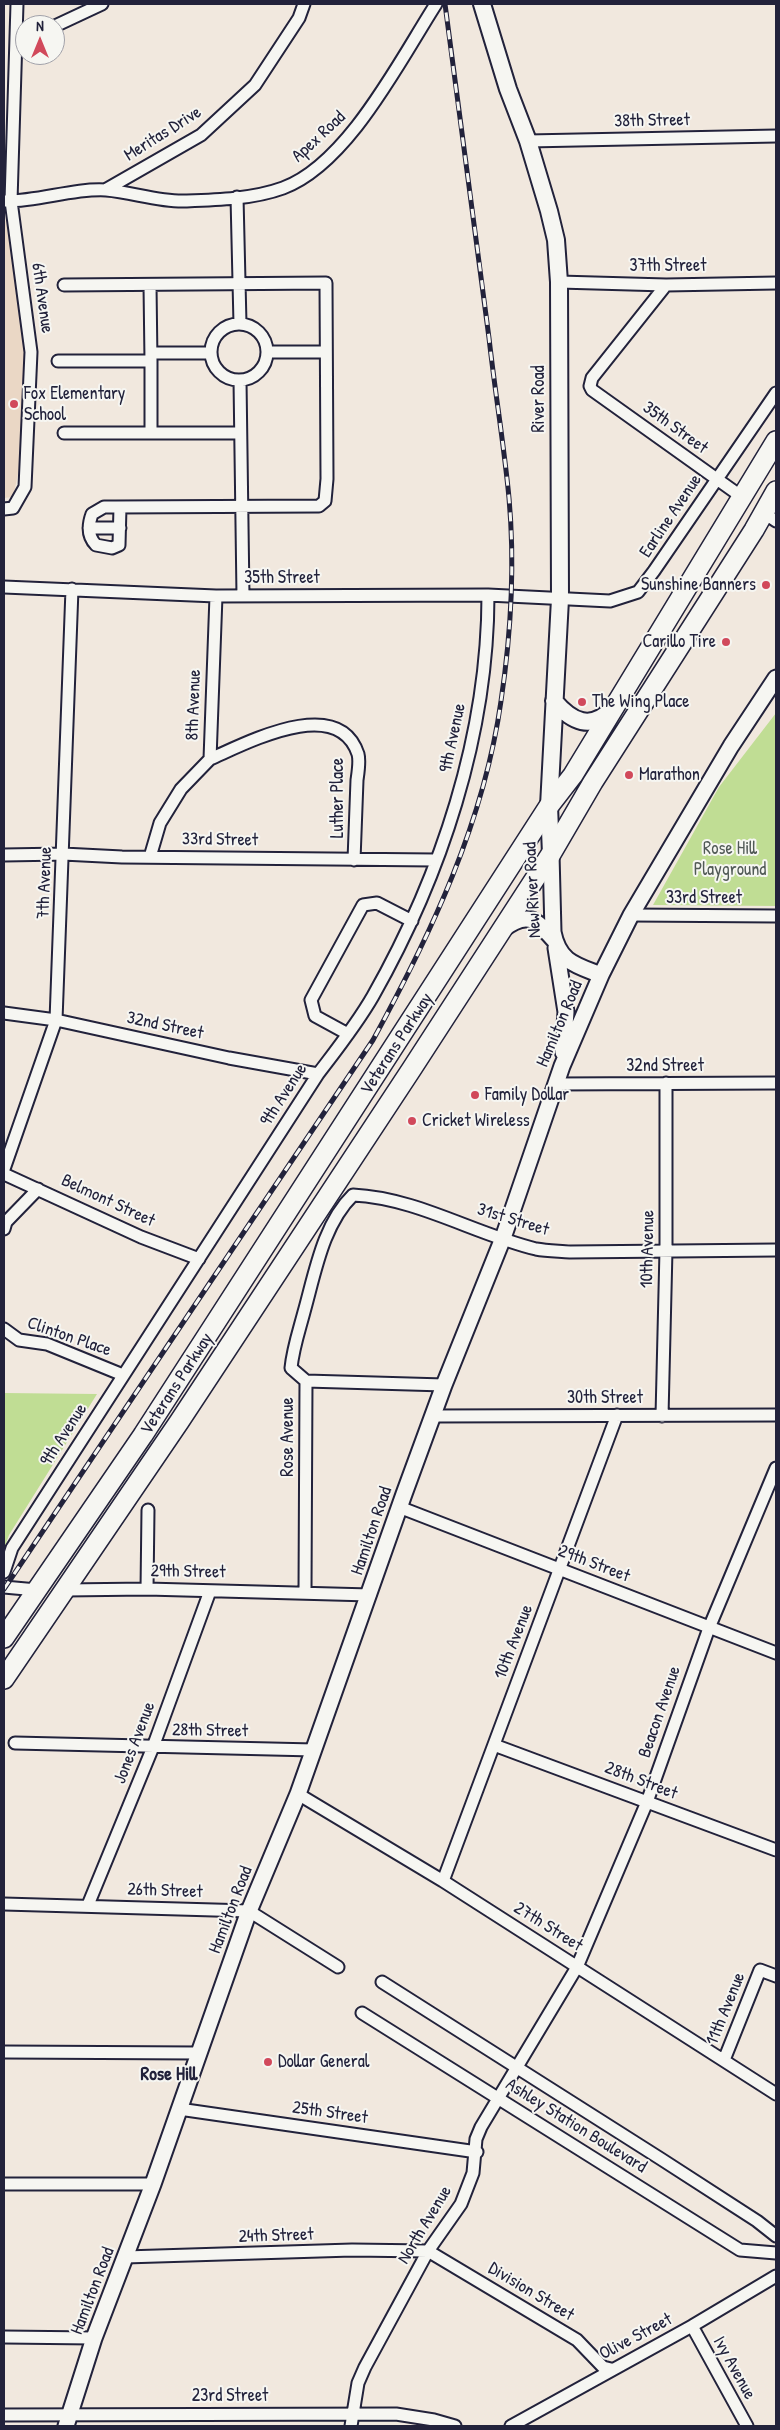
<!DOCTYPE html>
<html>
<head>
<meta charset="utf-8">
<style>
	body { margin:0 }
	#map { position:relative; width:780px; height:2430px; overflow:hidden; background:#f1e8de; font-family:"Patrick Hand",sans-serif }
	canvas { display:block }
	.frame { position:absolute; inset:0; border:5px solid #22223b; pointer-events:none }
	.north { position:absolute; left:15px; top:15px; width:50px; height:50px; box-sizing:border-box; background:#f6f6f2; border:1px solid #a1a1a9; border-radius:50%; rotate:0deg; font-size:14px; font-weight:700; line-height:20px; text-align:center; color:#22223b }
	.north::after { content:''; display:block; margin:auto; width:18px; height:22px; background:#d1495b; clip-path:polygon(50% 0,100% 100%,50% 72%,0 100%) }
</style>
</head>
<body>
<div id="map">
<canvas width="780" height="2430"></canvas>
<div class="frame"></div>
<div class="north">N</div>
</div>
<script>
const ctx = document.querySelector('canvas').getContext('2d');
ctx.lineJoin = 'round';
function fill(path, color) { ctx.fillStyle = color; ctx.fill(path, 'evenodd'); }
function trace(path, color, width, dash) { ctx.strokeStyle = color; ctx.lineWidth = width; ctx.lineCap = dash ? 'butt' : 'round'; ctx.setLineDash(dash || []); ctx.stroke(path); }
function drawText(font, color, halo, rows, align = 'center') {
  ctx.font = font + ' "Patrick Hand",sans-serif'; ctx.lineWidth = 4; ctx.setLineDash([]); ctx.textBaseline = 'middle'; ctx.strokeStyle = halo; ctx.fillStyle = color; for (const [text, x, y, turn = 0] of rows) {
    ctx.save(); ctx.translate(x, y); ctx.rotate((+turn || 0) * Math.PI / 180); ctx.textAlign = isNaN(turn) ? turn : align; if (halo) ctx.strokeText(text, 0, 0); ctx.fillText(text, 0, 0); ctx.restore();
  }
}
const built = new Path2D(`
	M 4,213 L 14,257 L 25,352 L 22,456 L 13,497 L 4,498 Z`);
const green = new Path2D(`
	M 776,713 L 776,906 L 653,905 L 719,787 Z
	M 4,1393 L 97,1394 L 9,1535 L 4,1549 Z`);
const minor = new Path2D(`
	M 55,26 L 102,4
	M 528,141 L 776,136
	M 105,190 L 201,135 L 255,85 L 299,18 L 304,4
	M 237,197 L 240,324
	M 4,201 C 38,202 72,188 106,190 C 132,192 159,202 185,201 C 216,200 253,199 283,188 C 348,164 400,60 436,4
	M 559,282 L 666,285 L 776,283
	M 64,285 L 326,283 L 327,479 L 325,501 L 319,506 L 116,507 L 104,507 L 92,514 C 88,525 87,536 96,545 L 112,548 L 119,545 L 120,507
	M 666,285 L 592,378 L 590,386 L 592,390 L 742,497
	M211 352a28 28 0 1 1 56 0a28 28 0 1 1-56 0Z
	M 267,352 L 326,352
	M 151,353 L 211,353
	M 58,361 L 151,361 L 150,285
	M 151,361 L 151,433
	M 240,380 L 243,596
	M 64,433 L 240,433
	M 4,509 L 13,508 L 25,487 L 31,352 L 11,201 L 17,4
	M 764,513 L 776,521
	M 89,528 L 120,528
	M 4,587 L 216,596 L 488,595 L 610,601 L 638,592 L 654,571 L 776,393
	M 210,759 C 247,743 338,694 358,754 C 360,761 358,773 357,780 C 356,807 355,833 354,860
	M 4,855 L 63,854 L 122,857 L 435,860
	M 150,857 L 160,823 L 181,789 L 210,759 L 216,596
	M 631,915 L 776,916
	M 4,1013 L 56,1020 L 229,1058 L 318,1074
	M 348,1034 L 315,1016 L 311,1000 L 363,905 L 377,903 L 412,921
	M 555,1084 L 776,1083
	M 4,1169 L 56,1020 L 72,589
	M 4,1174 L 141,1237 L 199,1259
	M 4,1229 L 6,1222 L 38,1189
	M 4,1329 L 19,1340 L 47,1344 L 123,1375
	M 306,1381 L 444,1385
	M 434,1416 L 776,1415
	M 662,1416 L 666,1250 L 666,1083
	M 399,1507 L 776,1653
	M 4,1572 L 12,1548 L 318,1074 C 337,1049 357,1024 373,996 C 441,876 488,735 488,595
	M 4,1587 L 37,1590
	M 147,1589 L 148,1510
	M 65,1590 L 147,1589 L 370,1595
	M 305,1591 L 306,1381 L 291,1368 C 293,1348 299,1331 304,1312 C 315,1273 323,1224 353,1195 C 417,1198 474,1234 536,1249 C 547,1251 559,1251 570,1252 L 776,1250
	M 15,1743 L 314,1750
	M 494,1745 L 776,1850
	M 298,1794 L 443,1881 L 776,2094
	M 443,1881 L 617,1415
	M 4,1904 L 249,1911 L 338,1967
	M 88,1905 L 153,1747 L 210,1591
	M 382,1982 L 661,2159 L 757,2221 L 776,2236
	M 362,2013 L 740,2250 L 776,2253
	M 4,2052 L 198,2053
	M 724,2060 L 760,1970 L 776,1976
	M 179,2109 L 477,2152
	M 4,2184 L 153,2184
	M 125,2257 L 352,2250 L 428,2251 L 577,2340 L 603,2367 L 611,2369
	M 692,2326 L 747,2426
	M 4,2337 L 94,2338
	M 4,2415 L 396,2414 L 434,2420 L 455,2426
	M 351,2426 L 358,2383 L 365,2367 L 428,2251 L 461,2204 L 473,2173 L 476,2139 L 481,2127 L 577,1967 L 647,1802 L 709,1628 L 776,1468
	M 511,2426 L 692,2326 L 776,2276`);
const tertiary = new Path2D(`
	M 551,854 L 553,932 C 559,962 575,965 601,975
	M 503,929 C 529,910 536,920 555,941
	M 556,948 L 566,1012 L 563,1052
	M 66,2426 L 94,2338 L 153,2184 L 249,1911 L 298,1794 L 404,1494 L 444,1385 L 503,1238 L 562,1066 L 601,975 L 631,915 L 731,746 L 776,678`);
const secondary = new Path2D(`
	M 482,4 L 508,89 L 528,141 L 549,211 L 556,240 L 559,282 L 560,599 L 549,806 L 551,854
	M 554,701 C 572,722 591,731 612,709`);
const primary = new Path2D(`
	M 4,1638 L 143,1435 L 549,806 L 573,775 L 776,441
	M 4,1679 L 179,1422 L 411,1070 L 551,854 L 593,782 L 754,530 L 776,491`);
const rail = new Path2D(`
	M 4,1589 L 373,1040 C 431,934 484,822 501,701 C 511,634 515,565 509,498 C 504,445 495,392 489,338 C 475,227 459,115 445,4`);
const markers = [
	[14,404,5,"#d1495b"],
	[766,585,5,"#d1495b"],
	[726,642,5,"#d1495b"],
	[582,702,5,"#d1495b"],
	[629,775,5,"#d1495b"],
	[475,1095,5,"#d1495b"],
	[412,1121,5,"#d1495b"],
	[268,2062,5,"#d1495b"]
];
const streetNames = [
	["38th Street",652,121,-1],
	["Meritas Drive",163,134,-32],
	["Apex Road",319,137,-43],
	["37th Street",668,266],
	["6th Avenue",42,298,82],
	["River Road",539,399,-90],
	["35th Street",675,428,36],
	["Earline Avenue",671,516,-56],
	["35th Street",282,578],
	["8th Avenue",194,705,-88],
	["9th Avenue",453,738,-78],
	["Luther Place",338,798,-90],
	["33rd Street",220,840,1],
	["7th Avenue",45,883,-88],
	["New River Road",533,890,-93],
	["33rd Street",704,898],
	["Hamilton Road",560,1024,-67],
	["32nd Street",165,1026,12],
	["Veterans Parkway",397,1044,-57],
	["32nd Street",665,1066],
	["9th Avenue",284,1095,-57],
	["Belmont Street",108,1201,25],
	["31st Street",513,1220,17],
	["10th Avenue",648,1249,-89],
	["Clinton Place",69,1337,19],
	["Veterans Parkway",177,1384,-57],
	["30th Street",605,1398],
	["9th Avenue",64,1435,-57],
	["Rose Avenue",288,1437,-90],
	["Hamilton Road",372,1531,-71],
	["29th Street",594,1564,21],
	["29th Street",188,1572,1],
	["10th Avenue",514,1642,-69],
	["Beacon Avenue",660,1712,-71],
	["28th Street",210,1731,1],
	["Jones Avenue",135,1743,-69],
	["28th Street",641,1781,21],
	["26th Street",165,1891,2],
	["Hamilton Road",231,1910,-69],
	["27th Street",548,1927,32],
	["11th Avenue",726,2009,-68],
	["25th Street",330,2113,8],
	["Ashley Station Boulevard",576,2126,32],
	["North Avenue",425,2225,-59],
	["24th Street",276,2236,-2],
	["Hamilton Road",93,2291,-69],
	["Division Street",531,2292,31],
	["Olive Street",636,2337,-28],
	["Ivy Avenue",734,2368,61],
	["23rd Street",230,2396]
];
const poiNames = [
	["Fox Elementary",24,394],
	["School",24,415],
	["Sunshine Banners",756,585,"right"],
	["Carillo Tire",716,642,"right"],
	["The Wing Place",592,702],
	["Marathon",639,775],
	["Family Dollar",485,1095],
	["Cricket Wireless",422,1121],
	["Dollar General",278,2062]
];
const parkNames = [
	["Rose Hill",730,849],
	["Playground",730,870]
];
const neighbourhoodNames = [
	["Rose Hill",169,2075]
];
fill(built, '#ead7c5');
fill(green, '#c0dd94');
trace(minor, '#22223b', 15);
trace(tertiary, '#22223b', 19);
trace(secondary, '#22223b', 20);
trace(primary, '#22223b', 22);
trace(minor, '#f6f6f2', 11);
trace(tertiary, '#f6f6f2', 15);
trace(secondary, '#f6f6f2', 16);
trace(primary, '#f6f6f2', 19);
trace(rail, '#22223b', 5);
trace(rail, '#f6f6f2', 3, [9]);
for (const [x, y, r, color] of markers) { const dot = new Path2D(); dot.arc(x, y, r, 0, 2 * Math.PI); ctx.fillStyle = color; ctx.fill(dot); trace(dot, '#f6f6f2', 2); }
drawText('18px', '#22223b', '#f6f6f2', streetNames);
drawText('18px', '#22223b', '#f6f6f2', poiNames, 'left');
drawText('18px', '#515a56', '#f6f6f2', parkNames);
drawText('bold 19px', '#22223b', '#f6f6f2', neighbourhoodNames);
</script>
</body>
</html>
